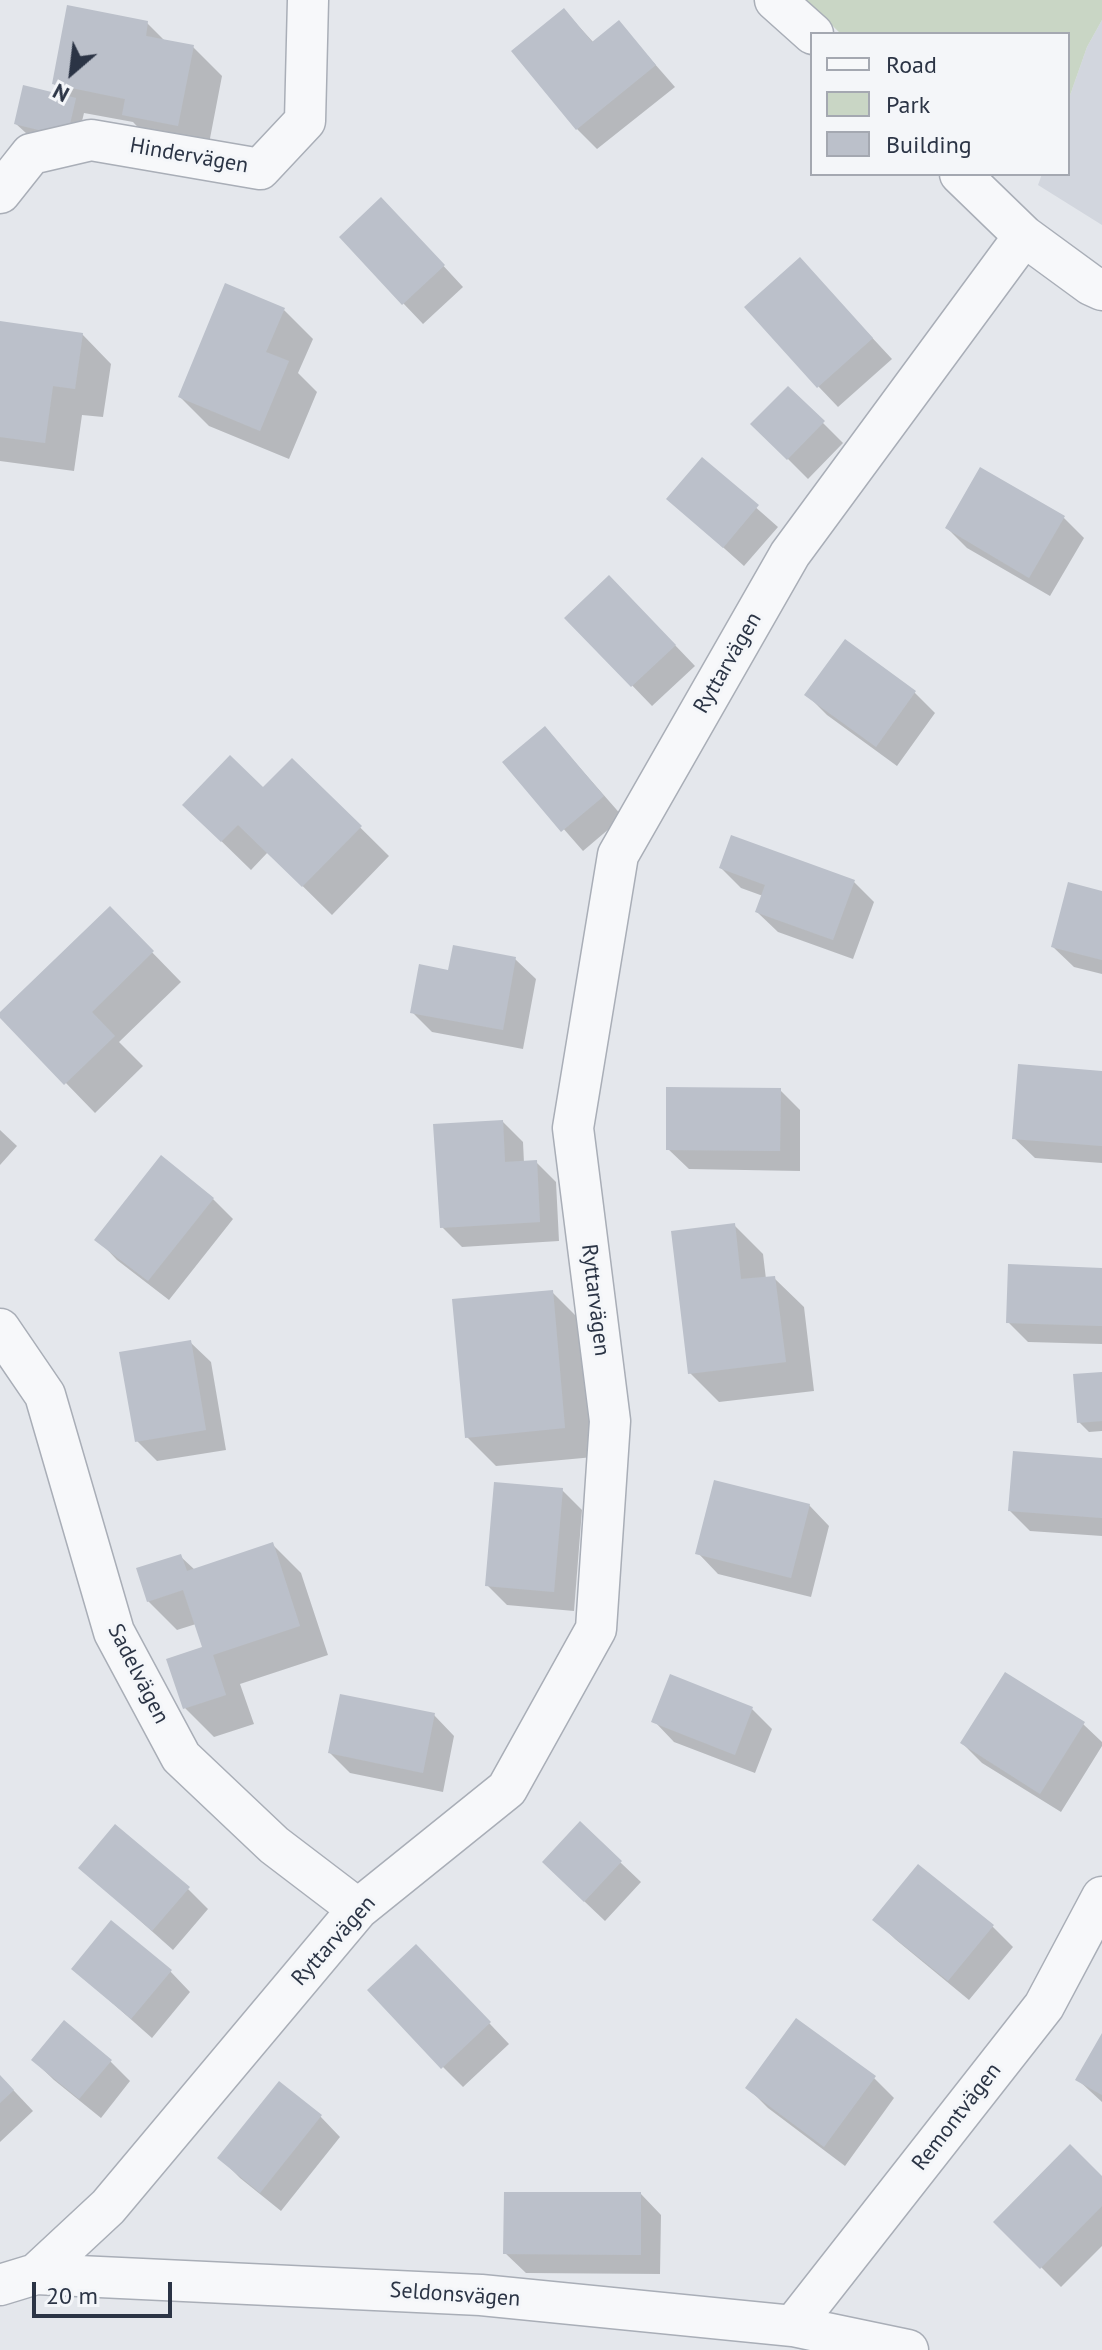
<!DOCTYPE html>
<html>
<head>
<meta charset="utf-8">
<style>
	body { margin:0 }
	#map { position:relative; width:1102px; height:2350px; overflow:hidden; background:#e4e7ec; font-family:"PT Sans",sans-serif }
	canvas { display:block }
	.legend { position:absolute; left:810px; top:32px; width:260px; height:144px; box-sizing:border-box; background:#f4f6f9; border:2px solid #a4a8b1; margin:0; padding:10px 14px; list-style:none; font-size:24px; color:#2b3445 }
	.legend li { display:flex; align-items:center; gap:16px; height:40px }
	.legend b { width:40px; border:2px solid #a4a8b1 }
	.north { position:absolute; left:32px; top:32px; width:80px; height:80px; -webkit-text-stroke:6px #f4f6f9; paint-order:stroke; rotate:208deg; font-size:22px; font-weight:700; line-height:32px; text-align:center; color:#2b3445 }
	.north::after { content:''; display:block; margin:auto; width:28px; height:36px; background:#2b3445; clip-path:polygon(50% 0,100% 100%,50% 72%,0 100%) }
	.scale { position:absolute; left:32px; top:2282px; width:140px; height:36px; box-sizing:border-box; border:4px solid #2b3445; border-top:0; padding-left:10px; font-size:24px; line-height:28px; white-space:nowrap; color:#2b3445; -webkit-text-stroke:6px #f4f6f9; paint-order:stroke }
</style>
</head>
<body>
<div id="map">
<canvas width="1102" height="2350"></canvas>
<ul class="legend">
<li><b style="height:10px;background:#f7f8fa"></b>Road</li>
<li><b style="height:22px;background:#c9d6c5"></b>Park</li>
<li><b style="height:22px;background:#bbc0ca"></b>Building</li>
</ul>
<div class="north">N</div>
<div class="scale">20 m</div>
</div>
<script>
const ctx = document.querySelector('canvas').getContext('2d');
ctx.lineJoin = 'round';
function fill(path, color) { ctx.fillStyle = color; ctx.fill(path, 'evenodd'); }
function trace(path, color, width, dash) { ctx.strokeStyle = color; ctx.lineWidth = width; ctx.lineCap = dash ? 'butt' : 'round'; ctx.setLineDash(dash || []); ctx.stroke(path); }
function drawText(font, color, halo, rows, align = 'center') {
  ctx.font = font + ' "PT Sans",sans-serif'; ctx.lineWidth = 6; ctx.setLineDash([]); ctx.textBaseline = 'middle'; ctx.strokeStyle = halo; ctx.fillStyle = color; for (const [text, x, y, turn = 0] of rows) {
    ctx.save(); ctx.translate(x, y); ctx.rotate((+turn || 0) * Math.PI / 180); ctx.textAlign = isNaN(turn) ? turn : align; if (halo) ctx.strokeText(text, 0, 0); ctx.fillText(text, 0, 0); ctx.restore();
  }
}
const built = new Path2D(`
	M 1102,20 L 1102,225 L 1038,185 L 1042,174 L 1068,174 L 1068,101 L 1087,47 Z`);
const green = new Path2D(`
	M 806,0 L 1102,0 L 1102,20 L 1087,47 L 1068,101 L 1068,34 L 841,34 Z`);
const shadow = new Path2D(`
	M 564,10 L 594,43 L 619,23 L 675,87 L 597,149 L 577,129 L 514,51 Z
	M 147,23 L 166,42 L 193,47 L 222,76 L 207,154 L 153,143 L 133,122 L 84,113 L 76,146 L 26,133 L 16,124 L 68,98 L 54,84 Z
	M 401,220 L 463,287 L 423,324 L 403,303 Z
	M 800,260 L 892,359 L 838,407 L 818,386 Z
	M 284,310 L 313,339 L 298,373 L 317,392 L 289,459 L 209,426 L 180,397 Z
	M 0,323 L 82,334 L 111,364 L 103,417 L 82,415 L 74,471 L 0,461 Z
	M 788,388 L 843,443 L 808,479 L 753,424 Z
	M 702,460 L 778,527 L 744,566 L 669,499 Z
	M 1064,518 L 1084,538 L 1050,596 L 967,548 L 947,528 Z
	M 629,597 L 695,666 L 652,706 L 567,618 Z
	M 846,642 L 915,693 L 935,713 L 897,766 L 827,715 L 807,695 Z
	M 545,728 L 623,817 L 583,851 L 505,762 Z
	M 292,760 L 389,856 L 332,915 L 268,852 L 251,870 L 214,834 Z
	M 721,868 L 854,882 L 874,902 L 853,959 L 778,932 L 757,912 L 763,896 L 741,888 Z
	M 1102,893 L 1102,974 L 1074,967 L 1053,947 Z
	M 110,909 L 181,982 L 119,1042 L 143,1066 L 95,1113 L 0,1015 Z
	M 515,959 L 536,979 L 523,1049 L 432,1032 L 412,1012 L 450,973 Z
	M 1102,1073 L 1102,1163 L 1035,1158 L 1014,1138 Z
	M 780,1090 L 800,1110 L 800,1171 L 689,1169 L 668,1149 Z
	M 503,1122 L 523,1142 L 524,1163 L 536,1162 L 556,1182 L 559,1241 L 462,1247 L 442,1227 Z
	M 0,1130 L 17,1146 L 0,1165 Z
	M 213,1199 L 233,1219 L 169,1300 L 117,1260 L 97,1239 Z
	M 734,1225 L 763,1254 L 766,1279 L 774,1278 L 804,1307 L 814,1391 L 719,1402 L 690,1373 Z
	M 1102,1270 L 1102,1344 L 1028,1342 L 1008,1322 Z
	M 552,1292 L 581,1321 L 594,1457 L 496,1466 L 467,1437 Z
	M 190,1342 L 211,1362 L 226,1450 L 157,1461 L 137,1441 Z
	M 1102,1374 L 1102,1431 L 1089,1432 L 1079,1422 Z
	M 1102,1460 L 1102,1536 L 1030,1531 L 1010,1511 Z
	M 562,1490 L 582,1510 L 574,1611 L 507,1605 L 487,1585 Z
	M 809,1505 L 829,1526 L 811,1597 L 718,1574 L 698,1553 Z
	M 272,1544 L 301,1573 L 328,1655 L 240,1684 L 254,1724 L 214,1737 L 185,1708 L 205,1648 L 196,1624 L 177,1630 L 148,1601 L 180,1556 L 195,1570 Z
	M 752,1709 L 772,1729 L 755,1773 L 674,1742 L 654,1721 Z
	M 434,1715 L 454,1736 L 443,1792 L 350,1773 L 330,1753 Z
	M 1083,1724 L 1102,1742 L 1102,1746 L 1061,1812 L 982,1763 L 962,1743 Z
	M 580,1824 L 641,1882 L 605,1921 L 564,1882 Z
	M 918,1866 L 993,1927 L 1013,1947 L 969,2000 L 895,1939 L 875,1919 Z
	M 81,1868 L 188,1889 L 208,1909 L 173,1950 Z
	M 436,1967 L 509,2044 L 463,2087 L 443,2067 Z
	M 74,1969 L 170,1971 L 190,1992 L 152,2038 Z
	M 1102,2037 L 1102,2102 L 1078,2080 Z
	M 33,2060 L 110,2061 L 130,2081 L 101,2118 L 54,2080 Z
	M 0,2076 L 33,2111 L 0,2142 Z
	M 874,2078 L 894,2098 L 845,2166 L 768,2108 L 748,2088 Z
	M 320,2116 L 340,2137 L 281,2211 L 240,2178 L 220,2158 Z
	M 1102,2179 L 1102,2246 L 1061,2287 L 996,2222 Z
	M 641,2194 L 661,2215 L 660,2274 L 526,2273 L 505,2253 Z`);
const building = new Path2D(`
	M 67,5 L 148,21 L 146,36 L 194,45 L 178,126 L 122,115 L 125,99 L 52,84 Z
	M 564,8 L 592,42 L 619,20 L 656,65 L 576,130 L 511,51 Z
	M 23,85 L 76,98 L 67,137 L 14,124 Z
	M 381,197 L 445,265 L 402,305 L 339,237 Z
	M 800,257 L 873,338 L 817,388 L 744,307 Z
	M 225,283 L 285,308 L 266,352 L 289,361 L 260,431 L 178,397 Z
	M 0,321 L 83,333 L 75,389 L 53,386 L 45,443 L 0,437 Z
	M 788,386 L 825,421 L 787,460 L 750,424 Z
	M 702,457 L 759,505 L 723,548 L 666,499 Z
	M 980,467 L 1065,516 L 1029,578 L 945,528 Z
	M 609,575 L 676,645 L 631,687 L 564,618 Z
	M 845,639 L 916,691 L 876,747 L 804,695 Z
	M 545,726 L 604,796 L 561,832 L 502,762 Z
	M 230,755 L 263,787 L 292,758 L 362,826 L 302,887 L 238,825 L 221,842 L 182,805 Z
	M 731,835 L 855,880 L 833,940 L 755,912 L 765,885 L 719,868 Z
	M 1068,882 L 1102,891 L 1102,960 L 1051,947 Z
	M 110,906 L 154,951 L 92,1012 L 115,1036 L 64,1085 L 0,1018 L 0,1012 Z
	M 453,945 L 516,957 L 503,1030 L 410,1013 L 419,964 L 448,970 Z
	M 1018,1064 L 1102,1071 L 1102,1146 L 1012,1139 Z
	M 666,1087 L 781,1088 L 780,1151 L 666,1150 Z
	M 503,1120 L 505,1162 L 537,1160 L 540,1222 L 440,1228 L 433,1124 Z
	M 161,1155 L 214,1198 L 148,1281 L 94,1240 Z
	M 735,1223 L 741,1279 L 775,1276 L 786,1362 L 688,1374 L 671,1231 Z
	M 1008,1264 L 1102,1268 L 1102,1326 L 1006,1323 Z
	M 553,1290 L 565,1428 L 465,1438 L 452,1299 Z
	M 191,1340 L 206,1430 L 135,1442 L 119,1352 Z
	M 1102,1372 L 1102,1421 L 1077,1423 L 1073,1374 Z
	M 1013,1451 L 1102,1458 L 1102,1518 L 1008,1511 Z
	M 714,1480 L 810,1504 L 791,1578 L 695,1554 Z
	M 494,1482 L 563,1488 L 554,1592 L 485,1586 Z
	M 273,1542 L 300,1626 L 213,1655 L 226,1695 L 183,1709 L 166,1659 L 202,1647 L 183,1590 L 147,1602 L 136,1568 L 181,1554 L 187,1571 Z
	M 1005,1672 L 1085,1722 L 1040,1794 L 960,1743 Z
	M 670,1674 L 753,1707 L 735,1755 L 651,1722 Z
	M 340,1694 L 435,1713 L 423,1773 L 328,1753 Z
	M 580,1821 L 622,1861 L 584,1902 L 542,1862 Z
	M 115,1824 L 190,1887 L 152,1931 L 78,1868 Z
	M 918,1864 L 994,1925 L 948,1981 L 872,1920 Z
	M 111,1920 L 172,1970 L 131,2019 L 71,1969 Z
	M 416,1944 L 491,2022 L 441,2069 L 367,1990 Z
	M 796,2018 L 876,2076 L 824,2147 L 745,2088 Z
	M 64,2020 L 112,2060 L 79,2099 L 31,2060 Z
	M 1102,2033 L 1102,2095 L 1075,2080 Z
	M 0,2075 L 14,2090 L 0,2103 Z
	M 279,2081 L 322,2115 L 260,2193 L 217,2158 Z
	M 1070,2144 L 1102,2176 L 1102,2206 L 1040,2269 L 993,2222 Z
	M 504,2192 L 641,2192 L 641,2255 L 503,2254 Z`);
const street = new Path2D(`
	M 775,0 L 813,34
	M 960,174 L 1024,236 L 1091,285 L 1102,290
	M 0,193 L 31,154 L 91,140 L 260,169 L 305,121 L 308,0
	M 0,1329 L 45,1395 L 114,1632 L 181,1757 L 274,1845 L 358,1909
	M 36,2274 L 108,2207 L 358,1909 L 507,1789 L 596,1629 L 610,1421 L 573,1128 L 618,855 L 790,554 L 1024,236
	M 0,2285 L 36,2274 L 481,2295 L 793,2326 L 908,2350
	M 793,2326 L 1044,2006 L 1102,1897`);
const streetNames = [
	["Hindervägen",189,156,10],
	["Ryttarvägen",728,663,-60],
	["Ryttarvägen",595,1300,83],
	["Sadelvägen",138,1674,63],
	["Ryttarvägen",334,1941,-48],
	["Remontvägen",957,2117,-52],
	["Seldonsvägen",455,2295,4]
];
fill(built, '#d2d6de');
fill(green, '#c9d6c5');
fill(shadow, '#0003');
fill(building, '#bbc0ca');
trace(street, '#a9aeb7', 43);
trace(street, '#f7f8fa', 40);
drawText('22px', '#2b3445', '#f4f6f9', streetNames);
</script>
</body>
</html>
